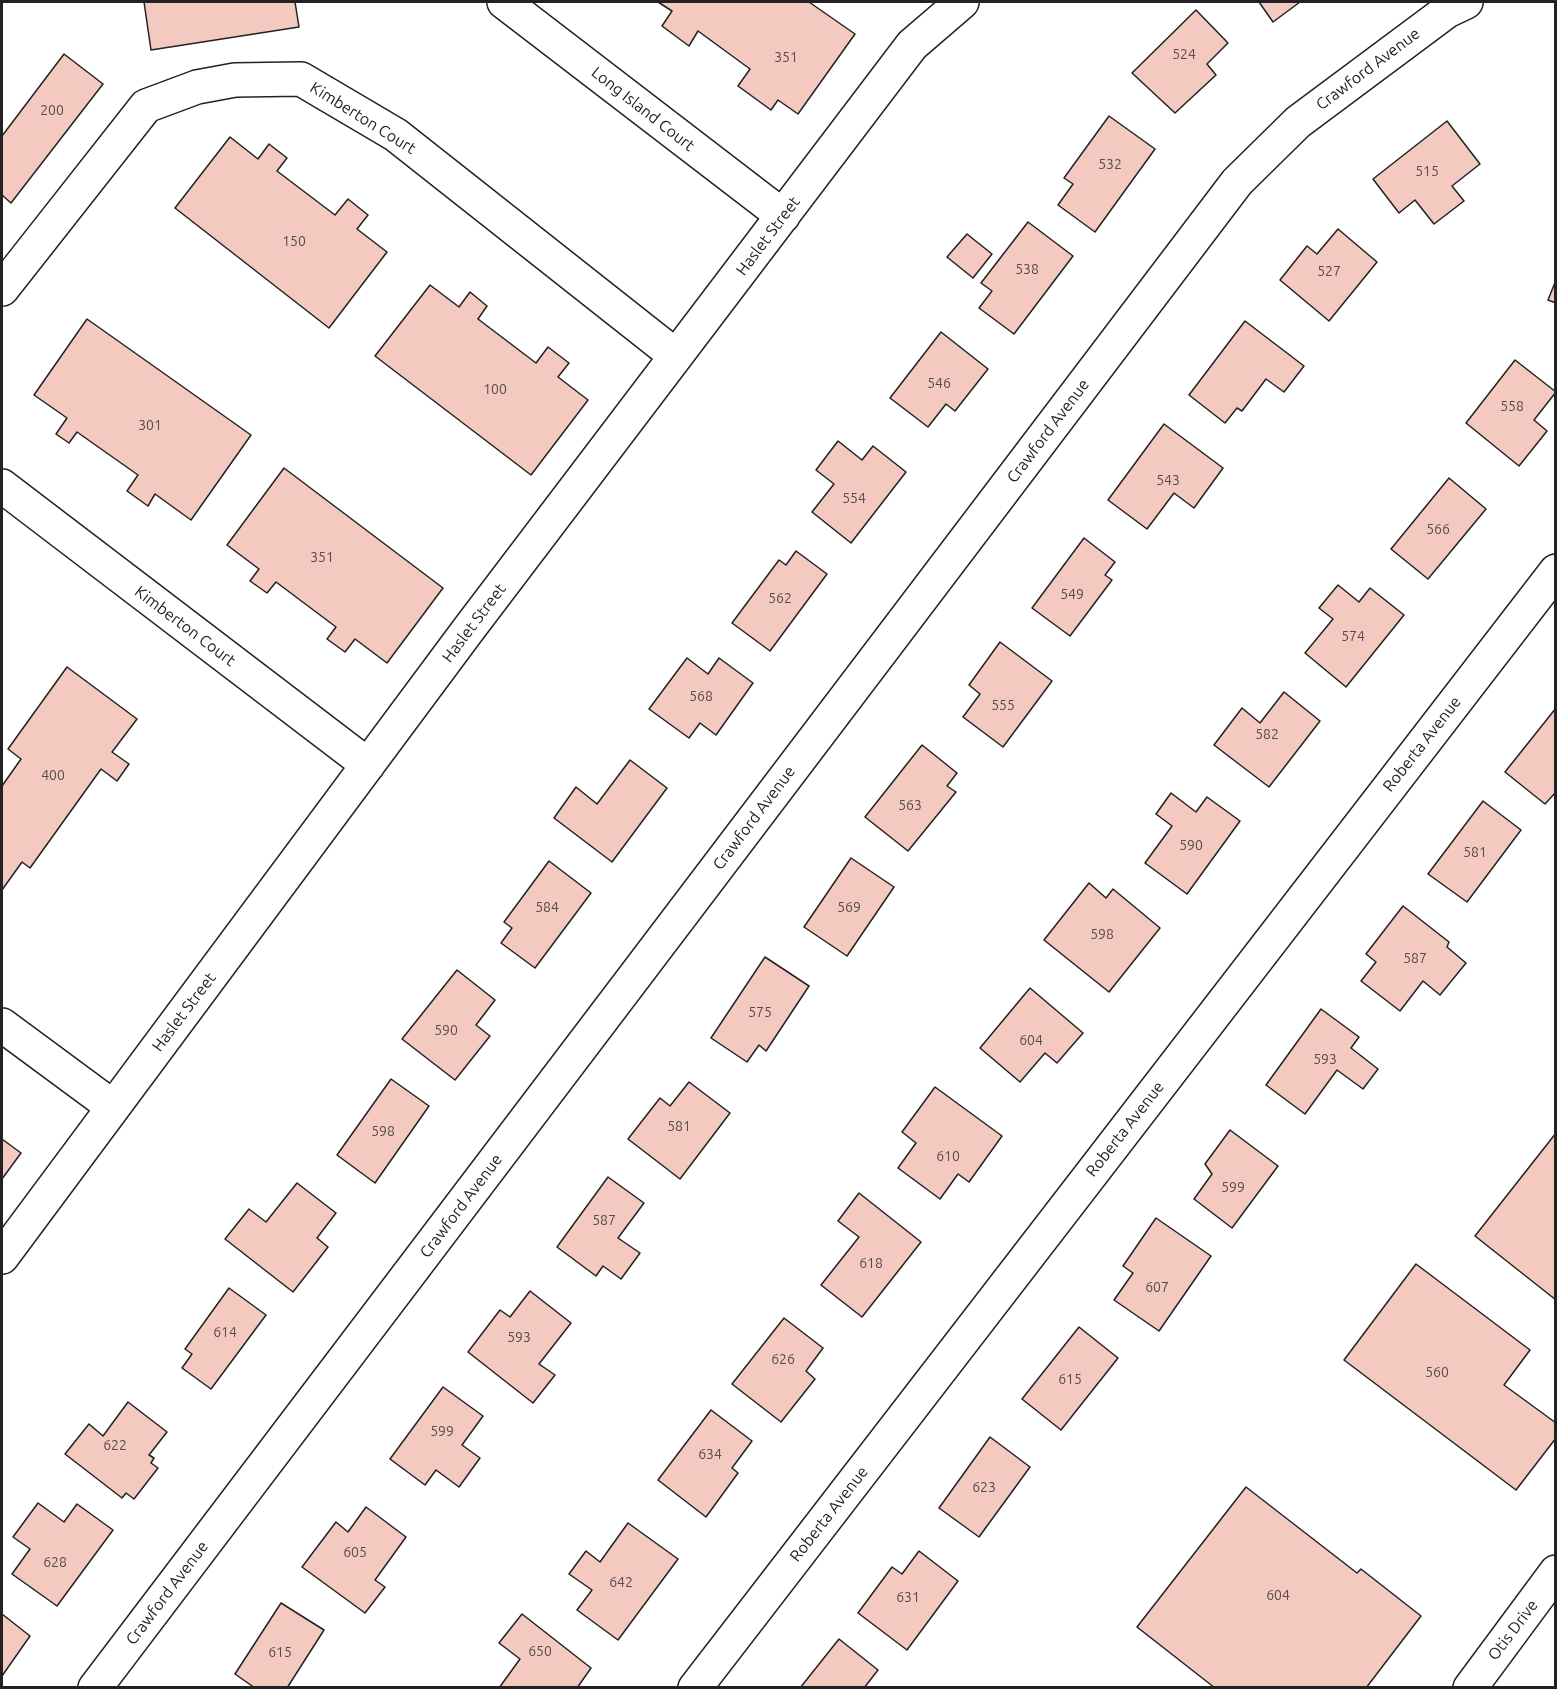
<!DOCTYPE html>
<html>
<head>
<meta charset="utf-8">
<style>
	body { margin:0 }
	#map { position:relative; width:1557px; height:1689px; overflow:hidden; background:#fff; font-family:Ubuntu,sans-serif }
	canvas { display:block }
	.frame { position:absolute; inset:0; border:3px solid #222; pointer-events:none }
</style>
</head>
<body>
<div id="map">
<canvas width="1557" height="1689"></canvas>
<div class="frame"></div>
</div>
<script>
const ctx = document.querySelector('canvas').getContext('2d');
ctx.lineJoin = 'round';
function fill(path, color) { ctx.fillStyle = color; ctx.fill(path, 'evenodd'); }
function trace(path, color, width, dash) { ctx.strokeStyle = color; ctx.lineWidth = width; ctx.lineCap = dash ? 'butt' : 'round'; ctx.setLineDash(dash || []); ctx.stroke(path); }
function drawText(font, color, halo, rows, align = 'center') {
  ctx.font = font + ' Ubuntu,sans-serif'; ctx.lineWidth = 4.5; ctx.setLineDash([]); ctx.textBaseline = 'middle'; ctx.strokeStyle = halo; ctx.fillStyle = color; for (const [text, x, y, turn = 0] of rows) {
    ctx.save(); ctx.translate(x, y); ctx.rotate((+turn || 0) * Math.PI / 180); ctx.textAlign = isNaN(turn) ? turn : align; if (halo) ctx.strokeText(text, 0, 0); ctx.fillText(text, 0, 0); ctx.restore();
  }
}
const building = new Path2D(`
	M 144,2 L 295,2 L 299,27 L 151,50 Z
	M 658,2 L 809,2 L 855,34 L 798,114 L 778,100 L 771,110 L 738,86 L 750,69 L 698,31 L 689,46 L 662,26 L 672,11 Z
	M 1259,2 L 1300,2 L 1273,22 Z
	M 1196,10 L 1228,43 L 1207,64 L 1216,75 L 1175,113 L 1132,73 Z
	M 64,54 L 103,84 L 11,203 L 2,195 L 2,136 Z
	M 1109,116 L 1155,149 L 1095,232 L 1058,205 L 1073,184 L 1064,178 Z
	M 1447,121 L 1480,164 L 1452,186 L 1464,201 L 1434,224 L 1415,200 L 1399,213 L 1373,179 Z
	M 230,137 L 258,159 L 269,144 L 287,158 L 277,171 L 335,215 L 348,199 L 368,215 L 357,229 L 387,252 L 329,328 L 175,208 Z
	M 1028,222 L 1073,256 L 1014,334 L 979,308 L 992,291 L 981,283 Z
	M 1338,229 L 1377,262 L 1329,321 L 1280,280 L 1307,246 L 1317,254 Z
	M 967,234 L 992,254 L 973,278 L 947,257 Z
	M 1556,280 L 1556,303 L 1548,300 Z
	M 430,285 L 459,307 L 470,292 L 487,306 L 478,319 L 536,363 L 548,347 L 569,363 L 558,377 L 588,400 L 531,475 L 375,356 Z
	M 87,319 L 251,435 L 191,520 L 155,494 L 148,506 L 127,491 L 138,475 L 77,432 L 69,443 L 56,434 L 67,418 L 34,395 Z
	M 1245,321 L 1304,366 L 1284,392 L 1266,379 L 1242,411 L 1237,408 L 1225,423 L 1189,395 Z
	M 941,332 L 988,369 L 955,411 L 946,404 L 928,427 L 890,398 Z
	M 1515,360 L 1556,392 L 1534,420 L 1547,431 L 1519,466 L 1466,423 Z
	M 1164,424 L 1223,468 L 1194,508 L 1174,493 L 1147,529 L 1108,500 Z
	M 838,441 L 862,460 L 873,446 L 906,472 L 851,543 L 812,512 L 834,484 L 816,470 Z
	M 284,468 L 443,588 L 387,663 L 355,639 L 345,652 L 327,639 L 336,627 L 276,582 L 267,593 L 250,581 L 259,569 L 227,545 Z
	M 1449,478 L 1486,509 L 1428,579 L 1391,549 Z
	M 1084,538 L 1115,562 L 1105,575 L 1112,580 L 1070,636 L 1032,608 Z
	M 796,551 L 827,574 L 770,651 L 732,623 L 779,560 L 786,565 Z
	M 1338,585 L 1359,602 L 1370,588 L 1404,615 L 1346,687 L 1305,653 L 1333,619 L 1319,608 Z
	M 1000,642 L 1052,681 L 1003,747 L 963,717 L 980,694 L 969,685 Z
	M 687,658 L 708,674 L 719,658 L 753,683 L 716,735 L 700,723 L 689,738 L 649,709 Z
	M 67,667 L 137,719 L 112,752 L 129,764 L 117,781 L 101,769 L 30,868 L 22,862 L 2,890 L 2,786 L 21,759 L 8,749 Z
	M 1284,692 L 1320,721 L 1269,787 L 1214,745 L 1242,708 L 1260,723 Z
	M 1556,708 L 1556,792 L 1545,804 L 1505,772 Z
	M 922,745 L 957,773 L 947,786 L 956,792 L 908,851 L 865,817 Z
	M 630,760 L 667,788 L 612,862 L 554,818 L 576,787 L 597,804 Z
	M 1171,793 L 1196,812 L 1207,797 L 1240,821 L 1187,894 L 1145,863 L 1172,826 L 1156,814 Z
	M 1483,801 L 1521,830 L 1467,902 L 1428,874 Z
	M 851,858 L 894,887 L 847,956 L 804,927 Z
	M 549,861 L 591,893 L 535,968 L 501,943 L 512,928 L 504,922 Z
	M 1089,883 L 1106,898 L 1113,889 L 1160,928 L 1109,992 L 1044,940 Z
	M 1403,906 L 1449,942 L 1447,947 L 1466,963 L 1440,995 L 1423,981 L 1400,1011 L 1361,981 L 1376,962 L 1366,954 Z
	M 765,957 L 809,986 L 766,1051 L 759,1045 L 747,1062 L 711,1038 Z
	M 457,970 L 495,1000 L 476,1025 L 490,1036 L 455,1080 L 402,1039 Z
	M 1030,988 L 1083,1033 L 1057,1063 L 1045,1053 L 1020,1082 L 980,1048 Z
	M 1321,1009 L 1359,1037 L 1351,1048 L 1378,1069 L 1363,1089 L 1337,1070 L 1305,1114 L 1266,1085 Z
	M 391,1079 L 429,1106 L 375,1183 L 337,1155 Z
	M 689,1082 L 730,1113 L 680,1179 L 628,1139 L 660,1098 L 670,1106 Z
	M 935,1087 L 1002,1136 L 969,1182 L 958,1174 L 940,1199 L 898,1168 L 916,1143 L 902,1132 Z
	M 1230,1130 L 1278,1166 L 1232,1228 L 1194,1199 L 1212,1174 L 1205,1164 Z
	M 1556,1133 L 1556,1300 L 1475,1236 Z
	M 2,1139 L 21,1153 L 2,1179 Z
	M 608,1177 L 644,1203 L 618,1238 L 640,1253 L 621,1279 L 603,1266 L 596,1276 L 557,1247 Z
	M 297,1183 L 336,1213 L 317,1238 L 328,1247 L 293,1292 L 225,1239 L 249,1209 L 266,1222 Z
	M 859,1193 L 921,1242 L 862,1317 L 821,1285 L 859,1237 L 838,1221 Z
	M 1156,1218 L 1211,1256 L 1159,1331 L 1114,1300 L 1133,1273 L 1123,1266 Z
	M 1416,1264 L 1530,1350 L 1504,1385 L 1556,1423 L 1556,1438 L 1516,1490 L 1344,1360 Z
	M 229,1288 L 266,1315 L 211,1389 L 182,1368 L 192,1354 L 185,1349 Z
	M 530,1291 L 571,1323 L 539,1364 L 555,1375 L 533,1403 L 468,1352 L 500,1310 L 510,1317 Z
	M 784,1318 L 823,1348 L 806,1371 L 815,1379 L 781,1422 L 732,1384 Z
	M 1079,1327 L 1118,1358 L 1061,1430 L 1022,1399 Z
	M 443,1387 L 483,1416 L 462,1445 L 480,1458 L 459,1487 L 436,1470 L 425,1485 L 390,1459 Z
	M 128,1402 L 167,1432 L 149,1455 L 154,1458 L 151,1463 L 158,1468 L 134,1499 L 126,1493 L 122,1498 L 65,1454 L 89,1424 L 103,1436 Z
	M 711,1410 L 752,1441 L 732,1468 L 738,1473 L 706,1517 L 658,1480 Z
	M 990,1437 L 1030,1467 L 979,1537 L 939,1508 Z
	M 1246,1487 L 1357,1573 L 1361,1569 L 1421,1616 L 1366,1688 L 1215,1688 L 1137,1627 Z
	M 38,1503 L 64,1522 L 77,1504 L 113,1530 L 57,1606 L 12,1574 L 30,1549 L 13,1537 Z
	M 366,1507 L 406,1537 L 375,1580 L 385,1587 L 365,1613 L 302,1567 L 336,1522 L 348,1532 Z
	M 628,1523 L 678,1559 L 618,1640 L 577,1610 L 592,1590 L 569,1574 L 586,1551 L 600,1562 Z
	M 919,1551 L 958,1581 L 907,1650 L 858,1613 L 892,1567 L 902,1574 Z
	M 281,1603 L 324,1630 L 287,1688 L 255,1688 L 235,1674 Z
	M 2,1614 L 30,1636 L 2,1676 Z
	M 522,1614 L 591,1668 L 577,1688 L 499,1688 L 520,1659 L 499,1643 Z
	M 839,1639 L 878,1670 L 864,1688 L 800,1688 Z`);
const minor = new Path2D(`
	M 504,2 L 783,216
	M 2,289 L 146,106 L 197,87 L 235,80 L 301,79 L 396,135 L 676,356
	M 2,486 L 368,765
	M 2,1025 L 113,1107
	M 2,1257 L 468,630 L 912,45 L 962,2
	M 95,1688 L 1237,182 L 1298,122 L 1447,11 L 1466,2
	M 695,1688 L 1556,571
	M 1470,1688 L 1556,1572`);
const numberNames = [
	["524",1184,54],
	["351",786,57],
	["200",52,110],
	["532",1110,164],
	["515",1427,171],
	["150",294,241],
	["538",1027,269],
	["527",1329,271],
	["546",939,383],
	["100",495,389],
	["558",1512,406],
	["301",150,425],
	["543",1168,480],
	["554",854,498],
	["566",1438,529],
	["351",322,557],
	["549",1072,594],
	["562",780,598],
	["574",1353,636],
	["568",701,696],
	["555",1003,705],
	["582",1267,734],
	["400",53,775],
	["563",910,805],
	["590",1191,845],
	["581",1475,852],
	["584",547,907],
	["569",849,907],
	["598",1102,934],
	["587",1415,958],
	["575",760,1012],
	["590",446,1030],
	["604",1031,1040],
	["593",1325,1059],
	["581",679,1126],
	["598",383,1131],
	["610",948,1156],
	["599",1233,1187],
	["587",604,1220],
	["618",871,1263],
	["607",1157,1287],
	["614",225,1332],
	["593",519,1337],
	["626",783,1359],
	["560",1437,1372],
	["615",1070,1379],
	["599",442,1431],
	["622",115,1445],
	["634",710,1454],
	["623",984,1487],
	["605",355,1552],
	["628",55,1562],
	["642",621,1582],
	["604",1278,1595],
	["631",908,1597],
	["650",540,1651],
	["615",280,1652]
];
const streetNames = [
	["Crawford Avenue",1368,69,-37],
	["Long Island Court",643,109,38],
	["Kimberton Court",363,118,32],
	["Haslet Street",768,236,-53],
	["Crawford Avenue",1048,431,-53],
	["Haslet Street",474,623,-53],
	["Kimberton Court",185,626,37],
	["Roberta Avenue",1422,744,-52],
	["Crawford Avenue",754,818,-53],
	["Haslet Street",184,1012,-53],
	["Roberta Avenue",1125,1129,-52],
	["Crawford Avenue",461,1206,-53],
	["Roberta Avenue",829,1514,-52],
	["Crawford Avenue",167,1593,-53],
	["Otis Drive",1513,1630,-53]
];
fill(building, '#f3c9c0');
trace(building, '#222', 1.5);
trace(minor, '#222', 36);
trace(minor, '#fff', 33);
drawText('14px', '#564c4a', null, numberNames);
drawText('16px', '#222', '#fff', streetNames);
</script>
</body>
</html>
